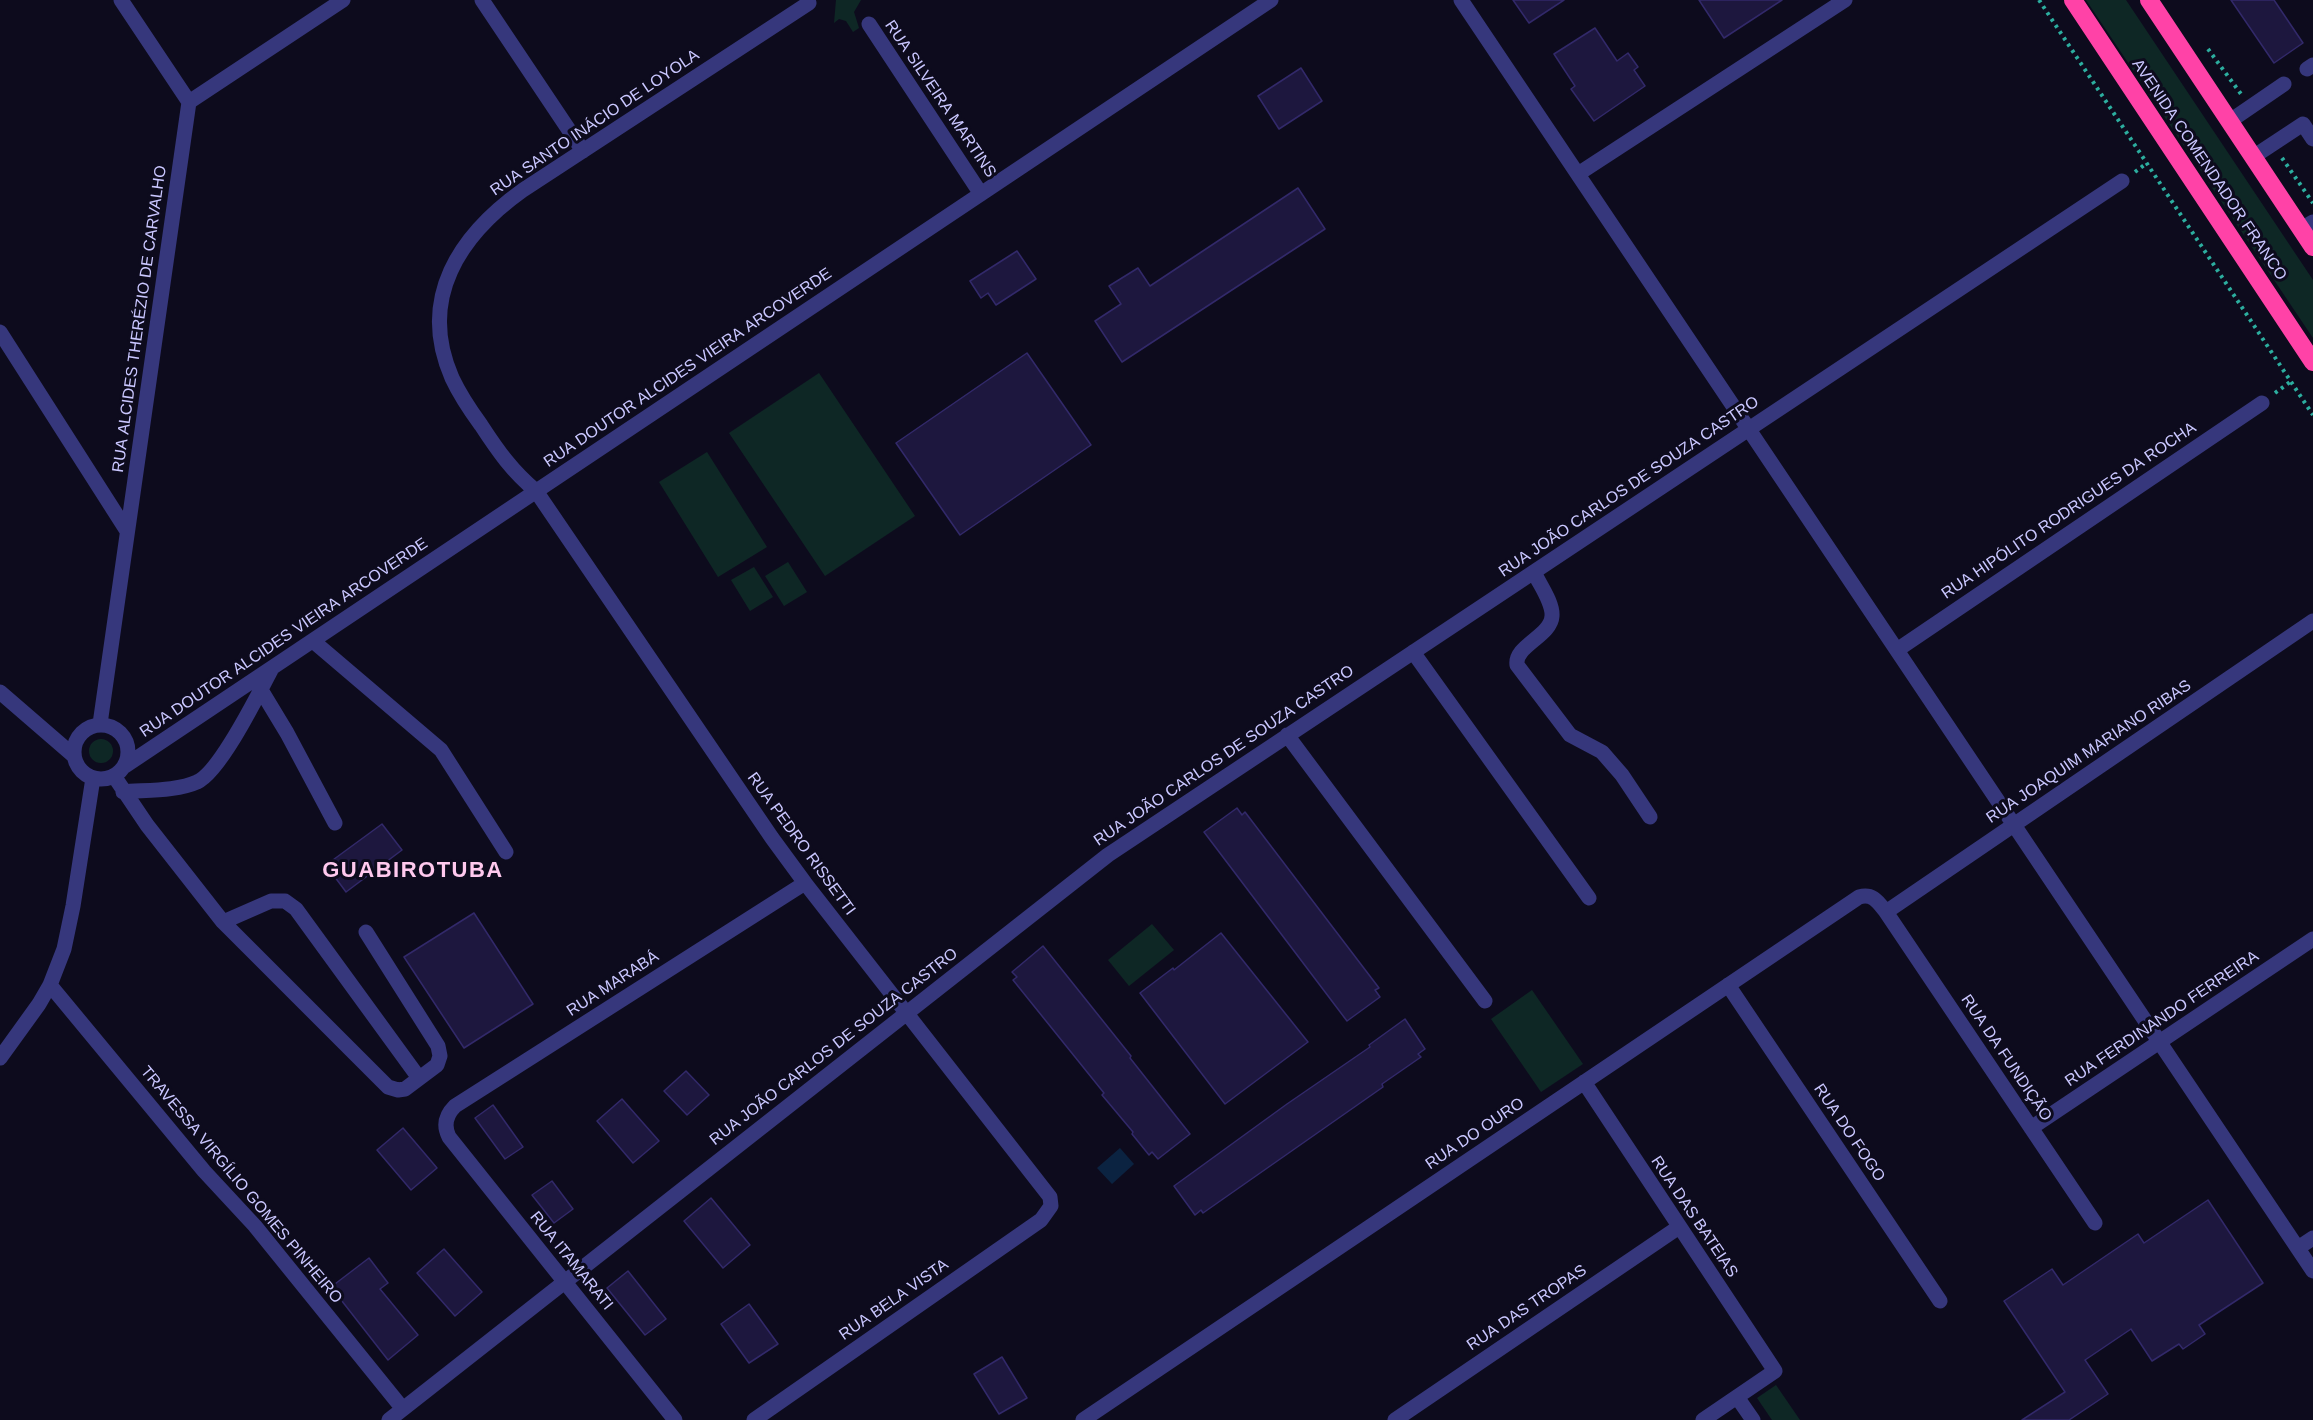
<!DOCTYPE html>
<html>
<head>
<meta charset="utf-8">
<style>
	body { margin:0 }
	canvas { display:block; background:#0d0b1d }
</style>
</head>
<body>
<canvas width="2313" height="1420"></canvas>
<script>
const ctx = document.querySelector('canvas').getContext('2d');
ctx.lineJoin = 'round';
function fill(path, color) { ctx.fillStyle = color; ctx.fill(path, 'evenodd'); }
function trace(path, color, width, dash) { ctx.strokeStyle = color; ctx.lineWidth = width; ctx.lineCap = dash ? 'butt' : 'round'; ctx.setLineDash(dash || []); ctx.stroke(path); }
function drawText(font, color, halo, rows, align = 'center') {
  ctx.font = font + ' Arial,sans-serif'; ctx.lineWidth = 6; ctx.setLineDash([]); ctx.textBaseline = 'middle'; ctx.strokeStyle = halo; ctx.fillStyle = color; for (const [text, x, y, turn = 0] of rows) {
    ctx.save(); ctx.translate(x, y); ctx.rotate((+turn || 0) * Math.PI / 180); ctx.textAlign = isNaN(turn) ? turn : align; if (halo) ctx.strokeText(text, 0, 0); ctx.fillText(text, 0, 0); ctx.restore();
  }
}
const green = new Path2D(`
	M 836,0 L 861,0 L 854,12 L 859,28 L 853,32 L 846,21 L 839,19 L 834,23 Z
	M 2086,0 L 2126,0 L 2313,280 L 2313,338 Z
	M 819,373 L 915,516 L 825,576 L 729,433 Z
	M 707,452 L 767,547 L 718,577 L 659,482 Z
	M 788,562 L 807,592 L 784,606 L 765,576 Z
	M 754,567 L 773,597 L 750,611 L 731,580 Z
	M89 751a12 12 0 1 1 24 0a12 12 0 1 1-24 0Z
	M 1152,924 L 1174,950 L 1129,986 L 1108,960 Z
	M 1532,990 L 1583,1064 L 1541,1092 L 1491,1019 Z
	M 1776,1385 L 1800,1420 L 1772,1420 L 1757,1398 Z`);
const water = new Path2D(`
	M 1120,1148 L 1134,1164 L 1112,1184 L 1097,1168 Z`);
const building = new Path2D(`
	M 1513,0 L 1564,0 L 1529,23 Z
	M 1699,0 L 1782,0 L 1724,38 Z
	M 2231,0 L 2274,0 L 2303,43 L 2274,63 Z
	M 1595,28 L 1617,61 L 1628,53 L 1638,67 L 1634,70 L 1645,86 L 1594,121 L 1571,89 L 1575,86 L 1554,54 Z
	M 1301,68 L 1322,101 L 1279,129 L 1258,96 Z
	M 1298,188 L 1325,229 L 1122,362 L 1095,321 L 1121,304 L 1109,286 L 1138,268 L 1150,286 Z
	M 1017,251 L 1036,279 L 996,305 L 988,293 L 981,298 L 970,281 Z
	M 1027,353 L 1091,445 L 960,535 L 896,443 Z
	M 1237,808 L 1242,815 L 1245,812 L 1379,988 L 1375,990 L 1380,997 L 1347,1021 L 1204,832 Z
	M 382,824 L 402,850 L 346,892 L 326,865 Z
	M 474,913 L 533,1004 L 464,1048 L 404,957 Z
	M 1221,933 L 1308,1042 L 1225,1104 L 1140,993 L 1173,968 L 1174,970 Z
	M 1043,946 L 1131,1056 L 1130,1058 L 1190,1134 L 1158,1159 L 1152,1152 L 1149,1155 L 1132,1134 L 1133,1132 L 1102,1095 L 1104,1093 L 1013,980 L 1017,977 L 1012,972 Z
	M 1405,1019 L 1425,1049 L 1418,1054 L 1421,1057 L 1382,1084 L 1383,1087 L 1203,1213 L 1201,1210 L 1195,1215 L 1174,1186 L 1287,1104 L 1370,1047 L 1369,1045 Z
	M 686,1071 L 709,1095 L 687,1115 L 664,1091 Z
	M 622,1099 L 659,1141 L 633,1163 L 597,1121 Z
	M 493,1105 L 523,1147 L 505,1159 L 475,1118 Z
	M 403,1128 L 437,1168 L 411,1190 L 377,1150 Z
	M 552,1181 L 573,1209 L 554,1223 L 532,1195 Z
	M 711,1198 L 750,1245 L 723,1268 L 684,1221 Z
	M 2208,1200 L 2263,1283 L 2199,1325 L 2205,1334 L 2183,1349 L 2179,1344 L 2152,1361 L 2131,1329 L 2085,1360 L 2108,1394 L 2069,1420 L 2022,1420 L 2065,1392 L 2004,1301 L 2052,1269 L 2063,1285 L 2138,1234 L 2144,1243 Z
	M 444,1249 L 482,1292 L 455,1316 L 417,1273 Z
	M 369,1258 L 388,1283 L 380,1289 L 418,1335 L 388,1360 L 331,1287 Z
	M 628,1271 L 666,1319 L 645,1335 L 607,1288 Z
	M 749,1304 L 778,1344 L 749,1363 L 721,1324 Z
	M 1002,1357 L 1027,1398 L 999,1414 L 974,1374 Z`);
const path = new Path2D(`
	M 2039,0 L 2313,415
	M 2208,49 L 2241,94
	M 2282,158 L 2313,203
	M 2135,172 L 2147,163
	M 2275,393 L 2290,382`);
const minor = new Path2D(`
	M 121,0 L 189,102
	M 482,0 L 583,151
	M 1461,0 L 2313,1271
	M 869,24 L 981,194
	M 2307,69 L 2313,65
	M 2230,121 L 2284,84
	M 2253,157 L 2303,124 L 2313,139
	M 1578,174 L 1845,0
	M 2301,229 L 2313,222
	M 0,332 L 127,531
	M 1534,572 C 1539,584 1553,602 1552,616 C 1551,636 1514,646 1517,665 L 1570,735 L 1602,752 L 1622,775 L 1650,817
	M 313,641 L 441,750 L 506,852
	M 1897,650 L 2262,403
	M 1413,652 L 1589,898
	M 261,690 L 287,733 L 335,823
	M 0,692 L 74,756
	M 100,724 L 189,102 L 343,0
	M74 752a27 27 0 1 1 54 0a27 27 0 1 1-54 0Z
	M 1287,735 L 1485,1001
	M 125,766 L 1271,0
	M 114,776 L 147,825 L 223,922 L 388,1087 L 398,1090 L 405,1089 L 437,1065 L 440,1056 L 438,1046 L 366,932
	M 123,792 C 145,790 178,791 197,782 C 220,772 258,695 271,670
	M 1886,912 L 2313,621
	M 223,922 L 271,901 L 285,901 L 296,909 L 419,1078
	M 50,985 L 204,1171 L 255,1226 L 403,1409
	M 1728,985 L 1940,1301
	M 0,1058 L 39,1004 L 50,985 L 64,949 L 73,906 L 93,778
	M 1584,1082 L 1775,1371 L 1703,1420
	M 2031,1128 L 2313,939
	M 2298,1248 L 2313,1238
	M 1737,1397 L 1753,1420
	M 389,1420 L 1108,855 L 2122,181
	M 675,1420 L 449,1137 C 443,1125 446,1115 455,1106 L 805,883
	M 754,1420 L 1041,1220 L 1051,1206 L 1050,1197 L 805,883 L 772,838 L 536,491 C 512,471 498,451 481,425 C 470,410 460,395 452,378 C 417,298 460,235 523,190 L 809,3
	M 1083,1420 L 1859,897 C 1873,893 1878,902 1886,912 L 2095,1223
	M 1395,1420 L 1679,1227`);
const highway = new Path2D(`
	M 2073,0 L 2313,362
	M 2149,0 L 2313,247`);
const streetNames = [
	["RUA SILVEIRA MARTINS",940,99,56],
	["RUA SANTO INÁCIO DE LOYOLA",595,123,-34],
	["AVENIDA COMENDADOR FRANCO",2209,170,56],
	["RUA ALCIDES THERÉZIO DE CARVALHO",140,319,-82],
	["RUA DOUTOR ALCIDES VIEIRA ARCOVERDE",688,368,-34],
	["RUA JOÃO CARLOS DE SOUZA CASTRO",1629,487,-34],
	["RUA HIPÓLITO RODRIGUES DA ROCHA",2069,511,-34],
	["RUA DOUTOR ALCIDES VIEIRA ARCOVERDE",284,638,-34],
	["RUA JOAQUIM MARIANO RIBAS",2089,752,-34],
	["RUA JOÃO CARLOS DE SOUZA CASTRO",1224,756,-34],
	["RUA PEDRO RISSETTI",801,844,54],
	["RUA MARABÁ",613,984,-33],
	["RUA FERDINANDO FERREIRA",2162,1019,-34],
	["RUA JOÃO CARLOS DE SOUZA CASTRO",834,1047,-38],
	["RUA DA FUNDIÇÃO",2006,1058,56],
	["RUA DO FOGO",1849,1133,56],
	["RUA DO OURO",1475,1134,-34],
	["TRAVESSA VIRGÍLIO GOMES PINHEIRO",241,1185,50],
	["RUA DAS BATEIAS",1694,1217,56],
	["RUA ITAMARATI",571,1261,51],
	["RUA BELA VISTA",894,1300,-35],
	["RUA DAS TROPAS",1527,1308,-34]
];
const districtNames = [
	["GUABIROTUBA",413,871]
];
fill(green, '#0e2725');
fill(water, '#0b2341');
fill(building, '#1d173e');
trace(building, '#32296a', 1.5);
trace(path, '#2cae9f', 4, [3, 4.5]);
trace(minor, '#36377c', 15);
trace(highway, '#ff42a7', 18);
drawText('16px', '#cac7ff', '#0d0b1d', streetNames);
ctx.letterSpacing = '1.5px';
drawText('bold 22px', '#ffc9ee', '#0d0b1d', districtNames);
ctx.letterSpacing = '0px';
</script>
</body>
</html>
